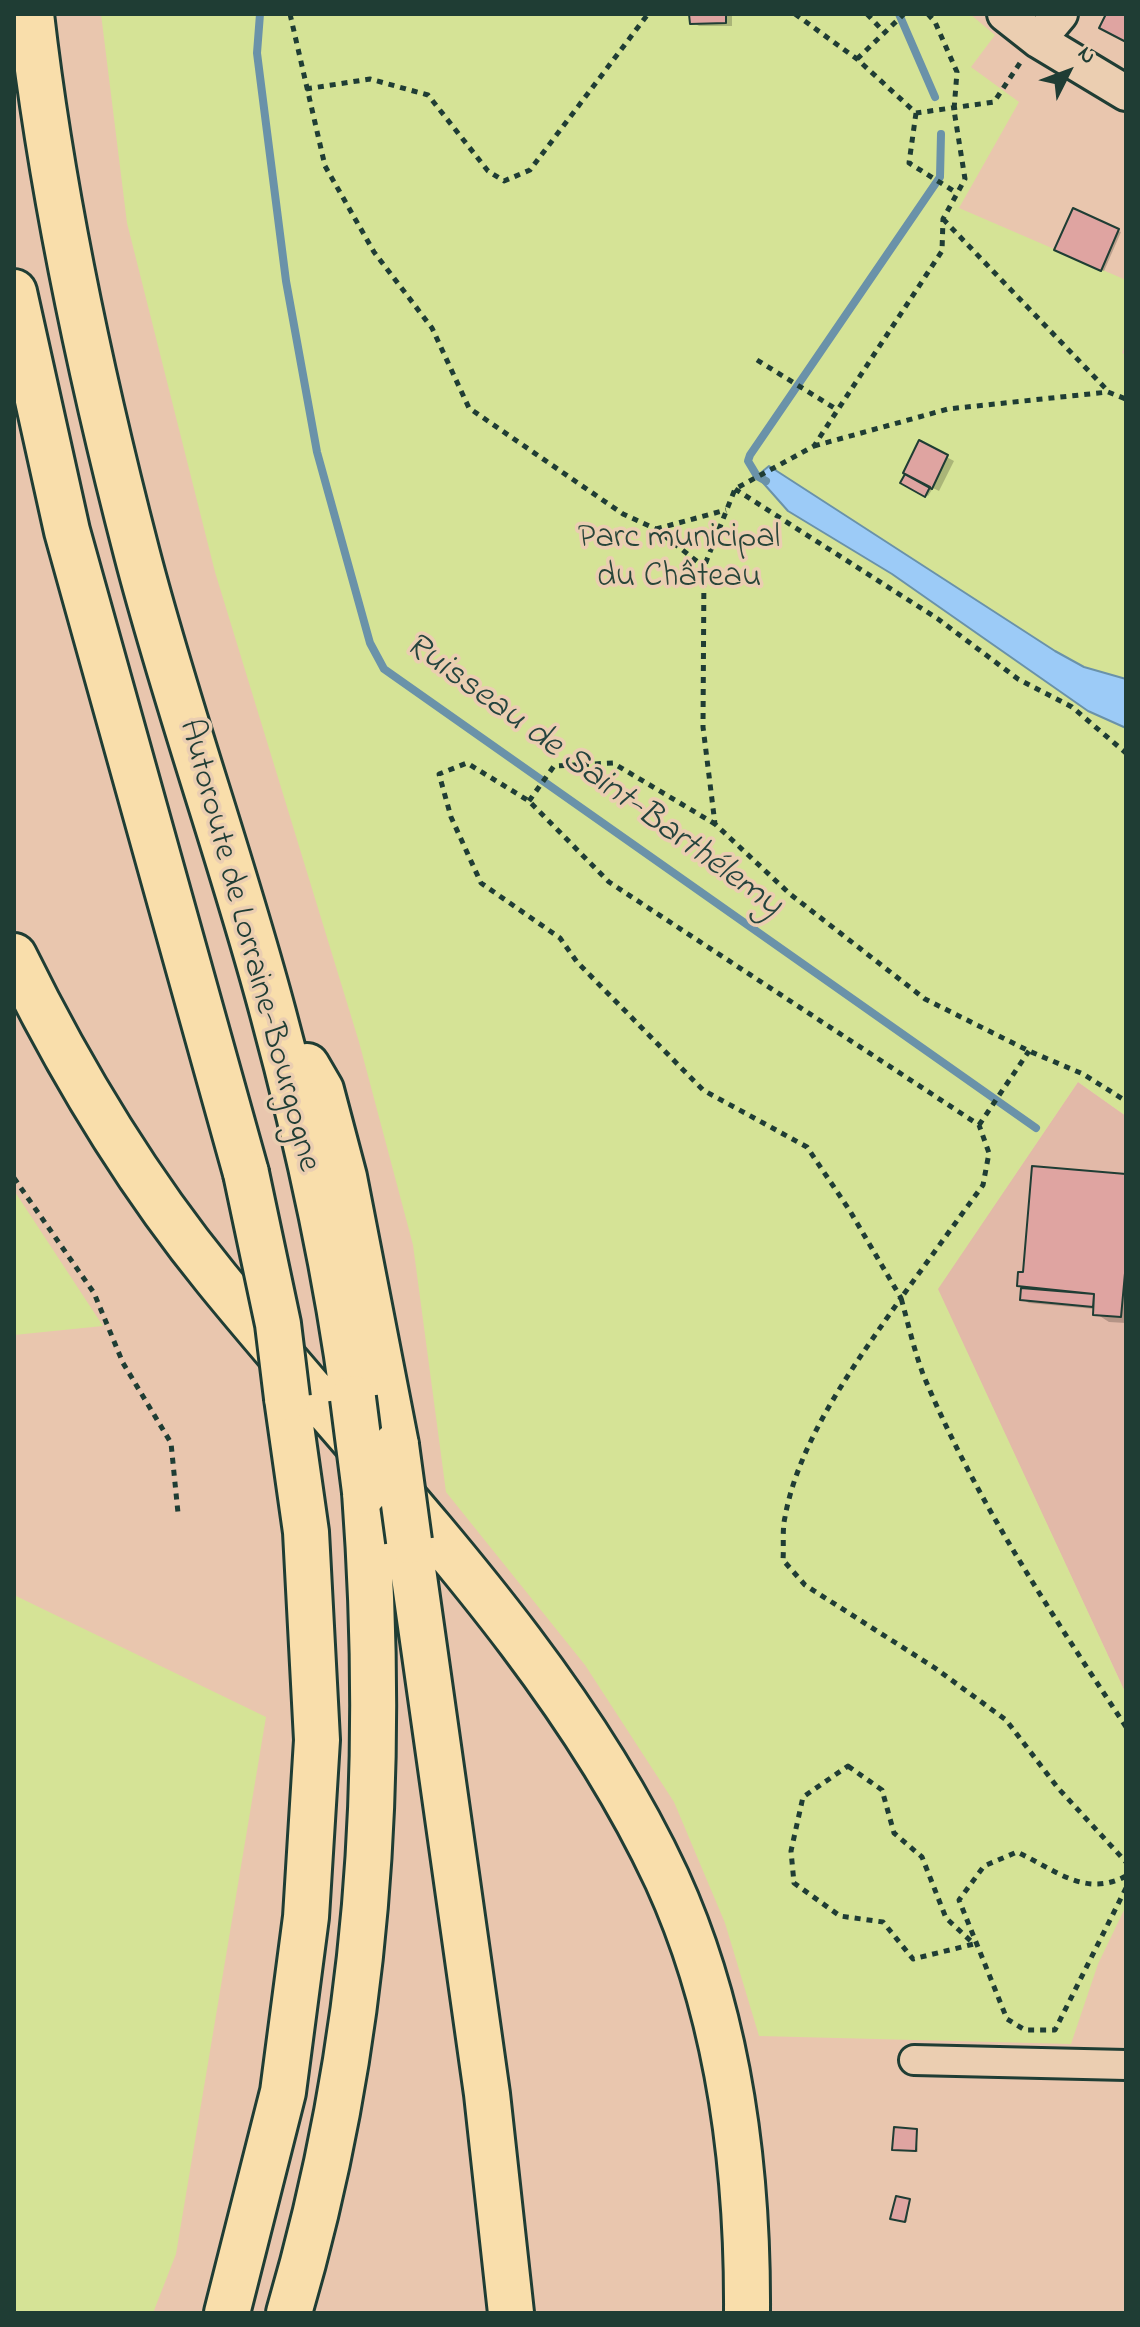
<!DOCTYPE html>
<html>
<head>
<meta charset="utf-8">
<style>
	body { margin:0 }
	#map { position:relative; width:1140px; height:2327px; overflow:hidden; background:#e9c6ae; font-family:"Indie Flower",sans-serif }
	canvas { display:block }
	.frame { position:absolute; inset:0; border:16px solid #1f3d34; pointer-events:none }
	.north { position:absolute; left:1028px; top:32px; width:80px; height:80px; -webkit-text-stroke:6px #ebceb1; paint-order:stroke; rotate:48deg; font-size:22px; font-weight:700; line-height:32px; text-align:center; color:#1f3d34 }
	.north::after { content:''; display:block; margin:auto; width:28px; height:36px; background:#1f3d34; clip-path:polygon(50% 0,100% 100%,50% 72%,0 100%) }
</style>
</head>
<body>
<div id="map">
<canvas width="1140" height="2327"></canvas>
<div class="frame"></div>
<div class="north">N</div>
</div>
<script>
const ctx = document.querySelector('canvas').getContext('2d');
ctx.lineJoin = 'round';
function fill(path, color) { ctx.fillStyle = color; ctx.fill(path, 'evenodd'); }
function trace(path, color, width, dash) { ctx.strokeStyle = color; ctx.lineWidth = width; ctx.lineCap = dash ? 'butt' : 'round'; ctx.setLineDash(dash || []); ctx.stroke(path); }
function drawText(font, color, halo, rows, align = 'center') {
  ctx.font = font + ' "Indie Flower",sans-serif'; ctx.lineWidth = 7; ctx.setLineDash([]); ctx.textBaseline = 'middle'; ctx.strokeStyle = halo; ctx.fillStyle = color; for (const [text, x, y, turn = 0] of rows) {
    ctx.save(); ctx.translate(x, y); ctx.rotate((+turn || 0) * Math.PI / 180); ctx.textAlign = isNaN(turn) ? turn : align; if (halo) ctx.strokeText(text, 0, 0); ctx.fillText(text, 0, 0); ctx.restore();
  }
}
const built = new Path2D(`
	M 1078,1082 L 1126,1116 L 1126,1694 L 937,1289 Z`);
const green = new Path2D(`
	M 101,14 L 970,14 L 995,35 L 971,67 L 1019,102 L 959,208 L 1126,280 L 1126,343 L 1122,353 L 1126,355 L 1126,1116 L 1078,1082 L 938,1289 L 1126,1694 L 1126,1906 L 1098,1964 L 1071,2044 L 759,2036 L 725,1923 L 674,1802 L 585,1665 L 446,1492 L 413,1245 L 359,1042 L 215,572 L 127,223 Z
	M 14,1192 L 17,1195 L 103,1326 L 14,1335 Z
	M 14,1595 L 266,1717 L 176,2254 L 153,2313 L 14,2313 Z`);
const water = new Path2D(`
	M 769,466 L 1055,651 L 1084,667 L 1126,679 L 1126,728 L 1088,711 L 892,574 L 788,511 L 757,476 Z`);
const shadow = new Path2D(`
	M 692,14 L 732,14 L 732,26 L 699,26 L 692,22 Z
	M 1074,211 L 1121,232 L 1104,271 L 1057,250 Z
	M 920,443 L 954,461 L 939,491 L 933,488 L 928,496 L 903,483 Z
	M 1126,1176 L 1126,1323 L 1109,1322 L 1095,1313 L 1095,1309 L 1029,1303 L 1022,1299 L 1023,1288 L 1019,1285 L 1024,1274 Z
	M 916,2131 L 918,2152 L 897,2150 Z
	M 909,2201 L 907,2222 L 895,2220 Z`);
const stream = new Path2D(`
	M 260,14 L 257,53 L 286,281 L 317,452 L 370,643 L 384,669 L 1036,1128
	M 899,14 L 935,97
	M 766,481 L 757,476 L 748,461 L 750,455 L 940,177 L 941,134`);
const building = new Path2D(`
	M 689,14 L 726,14 L 726,23 L 690,24 Z
	M 1106,14 L 1126,14 L 1126,42 L 1099,28 Z
	M 1073,208 L 1119,229 L 1101,271 L 1054,250 Z
	M 919,440 L 948,455 L 932,489 L 903,473 Z
	M 905,474 L 930,487 L 925,497 L 900,483 Z
	M 1032,1166 L 1126,1174 L 1126,1262 L 1121,1317 L 1093,1315 L 1094,1294 L 1017,1286 L 1018,1272 L 1023,1272 Z
	M 1021,1288 L 1094,1294 L 1093,1307 L 1020,1300 Z
	M 894,2127 L 917,2129 L 916,2151 L 892,2150 Z
	M 896,2196 L 910,2199 L 905,2222 L 890,2219 Z`);
const path = new Path2D(`
	M 290,14 L 325,166 L 374,252 L 432,328 L 469,408 L 623,514 L 656,529 L 704,567
	M 795,14 L 857,59 L 916,113 L 994,102 L 1020,63
	M 867,14 L 883,31
	M 928,14 L 935,22 L 957,72 L 954,110 L 965,179 L 943,219 L 942,251 L 814,446 L 735,489 L 704,567 L 703,727 L 715,824 L 790,894 L 925,999 L 1029,1051 L 1083,1074 L 1126,1101
	M 857,59 L 904,14
	M 306,89 L 370,79 L 428,95 L 488,171 L 504,181 L 530,170 L 648,14
	M 916,113 L 909,163 L 957,193
	M 943,219 L 1108,391
	M 757,360 L 836,409
	M 814,446 L 948,409 L 1108,392 L 1126,399
	M 735,489 L 938,619 L 1018,679 L 1072,707 L 1126,753
	M 656,529 L 726,510
	M 529,801 L 554,766 L 613,763 L 715,824
	M 979,1125 L 1029,1051
	M 14,1178 L 94,1293 L 123,1363 L 171,1443 L 178,1513
	M 1126,1727 C 1052,1614 975,1500 923,1374 C 914,1350 908,1323 901,1298 L 983,1185 L 989,1153 L 979,1125 L 609,882 L 529,801 L 467,763 L 439,774 L 451,817 L 481,883 L 560,938 L 577,962 L 703,1090 L 807,1147 L 850,1211 L 901,1298 C 857,1361 799,1439 785,1517 C 782,1530 784,1546 783,1560 L 805,1585 L 935,1668 L 1006,1720 L 1058,1788 L 1126,1862
	M 848,1766 L 882,1790 L 894,1833 L 922,1857 L 946,1918 L 974,1944 L 913,1959 L 883,1922 L 840,1916 L 794,1883 L 791,1851 L 803,1797 Z
	M 1126,1876 C 1085,1898 1056,1870 1017,1852 L 984,1866 L 959,1900 L 1007,2019 L 1025,2030 L 1055,2030 L 1126,1888`);
const minor = new Path2D(`
	M 914,2060 L 1126,2065`);
const tertiary = new Path2D(`
	M 1005,14 L 1038,40 L 1126,93
	M 1038,40 L 1060,14`);
const motorway = new Path2D(`
	M 31,14 C 52,196 91,377 137,554 C 177,708 232,859 273,1013 C 307,1139 336,1269 353,1398
	M 14,292 L 67,531 L 246,1173
	M 14,956 C 70,1070 135,1179 216,1278 C 372,1470 562,1653 667,1879 C 729,2015 748,2165 747,2313
	M 307,1066 L 321,1090 L 344,1177 L 396,1445
	M 409,1541 L 487,2094 L 511,2313
	M 227,2313 L 283,2092 L 306,1917 L 317,1740 L 306,1532 L 287,1398
	M 289,2313 C 369,2040 386,1775 365,1492`);
const motorwayBridge = new Path2D(`
	M 246,1173 L 278,1324 L 287,1398
	M 353,1398 L 365,1492
	M 396,1445 L 409,1541`);
const parkNames = [
	["Parc municipal",679,540],
	["du Château",679,579]
];
const streetNames = [
	["Autoroute de Lorraine-Bourgogne",247,946,75]
];
const waterNames = [
	["Ruisseau de Saint-Barthélemy",592,777,36]
];
fill(built, '#e2b9a8');
fill(green, '#d5e396');
fill(water, '#9ccbf7');
trace(water, '#6a92a9', 2);
fill(shadow, '#0003');
trace(stream, '#6a92a9', 8);
fill(building, '#dfa4a1');
trace(building, '#1f3d34', 2);
trace(minor, '#1f3d34', 34);
trace(tertiary, '#1f3d34', 40);
trace(motorway, '#1f3d34', 50);
trace(path, '#1f3d34', 5, [6, 6]);
trace(minor, '#ebceb1', 28);
trace(tertiary, '#ebceb1', 34);
trace(motorway, '#f9deab', 44);
trace(motorwayBridge, '#1f3d34', 50, []);
trace(motorwayBridge, '#f9deab', 44);
drawText('34px', '#284539', '#ebceb1', parkNames);
drawText('34px', '#1f3d34', '#ebceb1', streetNames);
drawText('italic 36px', '#25443e', '#ebceb1', waterNames);
</script>
</body>
</html>
